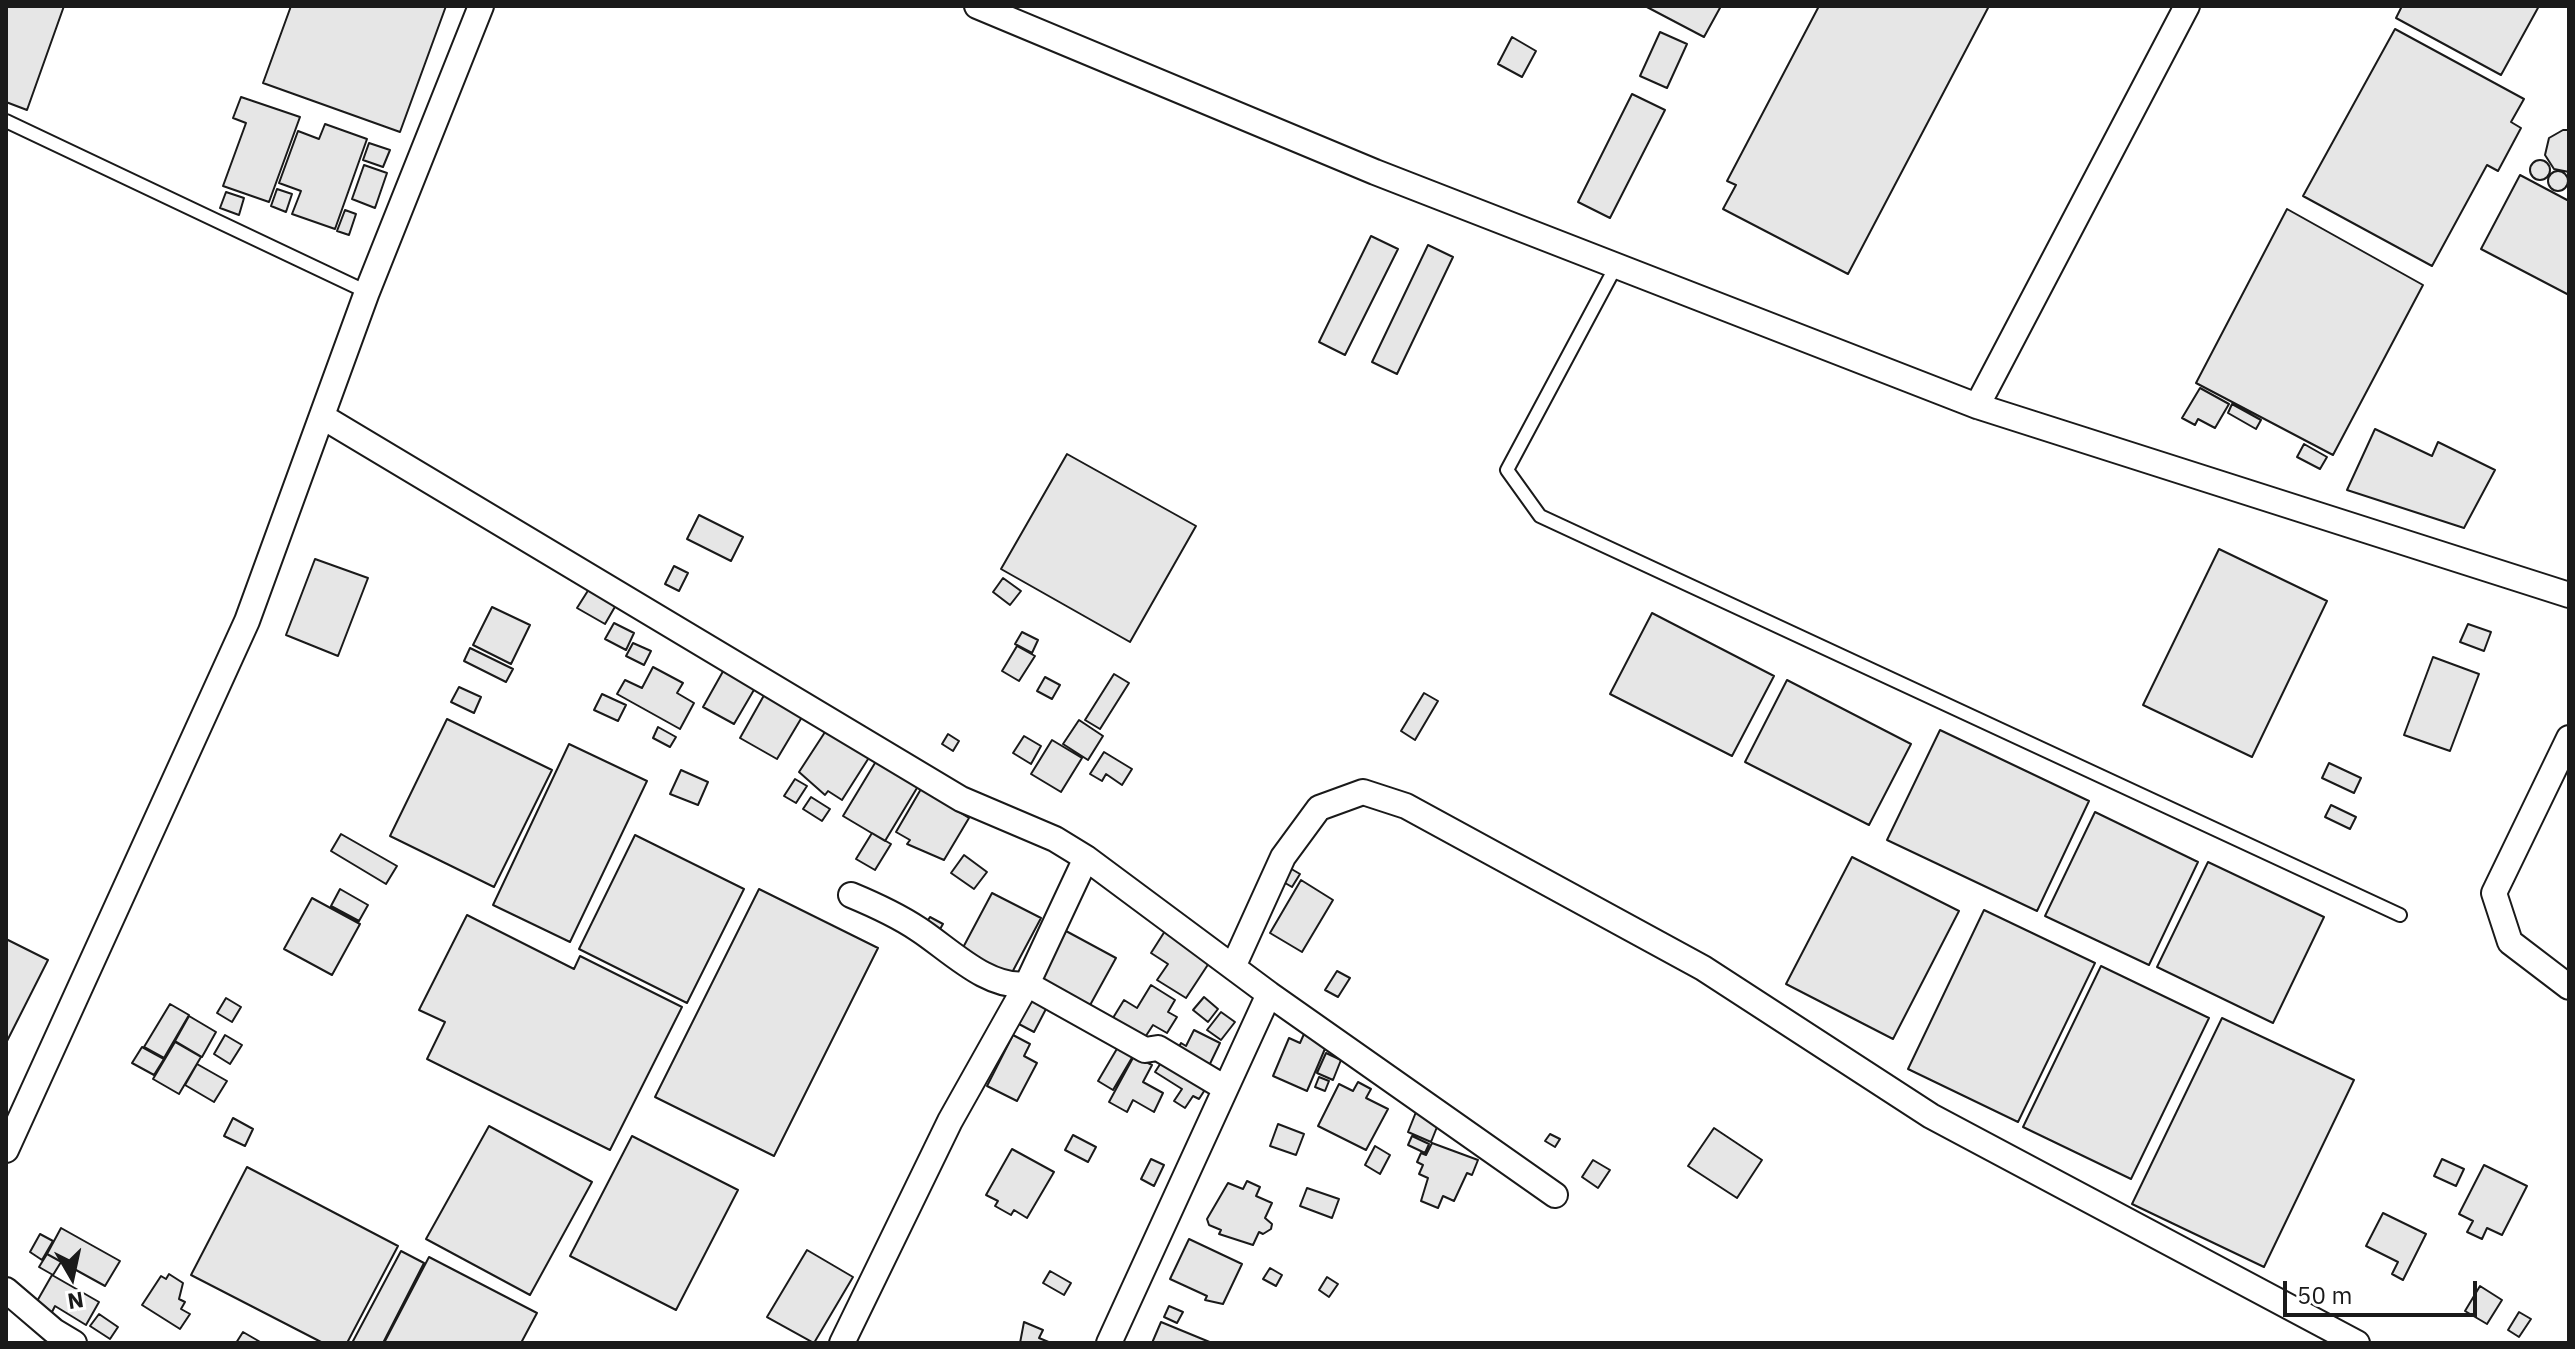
<!DOCTYPE html>
<html>
<head>
<meta charset="utf-8">
<style>
	body { margin:0 }
	#map { position:relative; width:2575px; height:1349px; overflow:hidden; background:#fff; font-family:"IBM Plex Sans",sans-serif }
	canvas { display:block }
	.frame { position:absolute; inset:0; border:8px solid #1a1a1a; pointer-events:none }
	.north { position:absolute; left:32px; top:1237px; width:80px; height:80px; -webkit-text-stroke:6px #fff; paint-order:stroke; rotate:171deg; font-size:22px; font-weight:700; line-height:32px; text-align:center; color:#1a1a1a }
	.north::after { content:''; display:block; margin:auto; width:28px; height:36px; background:#1a1a1a; clip-path:polygon(50% 0,100% 100%,50% 72%,0 100%) }
	.scale { position:absolute; left:2283px; top:1281px; width:194px; height:36px; box-sizing:border-box; border:4px solid #1a1a1a; border-top:0; padding-left:10px; font-size:24px; line-height:28px; white-space:nowrap; color:#1a1a1a; -webkit-text-stroke:6px #fff; paint-order:stroke }
</style>
</head>
<body>
<div id="map">
<canvas width="2575" height="1349"></canvas>
<div class="frame"></div>
<div class="north">N</div>
<div class="scale">50 m</div>
</div>
<script>
const ctx = document.querySelector('canvas').getContext('2d');
ctx.lineJoin = 'round';
function fill(path, color) { ctx.fillStyle = color; ctx.fill(path, 'evenodd'); }
function trace(path, color, width, dash) { ctx.strokeStyle = color; ctx.lineWidth = width; ctx.lineCap = dash ? 'butt' : 'round'; ctx.setLineDash(dash || []); ctx.stroke(path); }
const building = new Path2D(`
	M 6,6 L 64,6 L 27,110 L 6,102 Z
	M 291,6 L 446,6 L 400,132 L 263,83 Z
	M 1645,6 L 1721,6 L 1704,37 Z
	M 1819,6 L 1989,6 L 1848,274 L 1723,209 L 1736,185 L 1727,181 Z
	M 2402,6 L 2539,6 L 2501,75 L 2396,18 Z
	M 2395,29 L 2524,99 L 2511,122 L 2521,128 L 2498,171 L 2487,165 L 2432,266 L 2303,196 Z
	M 1660,32 L 1687,44 L 1667,88 L 1640,76 Z
	M 1512,37 L 1536,51 L 1522,77 L 1498,64 Z
	M 1632,94 L 1665,110 L 1610,218 L 1578,202 Z
	M 241,97 L 300,117 L 269,202 L 223,186 L 246,123 L 233,118 Z
	M 325,124 L 367,139 L 335,229 L 292,214 L 301,191 L 279,183 L 298,131 L 319,139 Z
	M 2563,130 L 2569,130 L 2569,172 L 2554,169 L 2545,155 L 2549,138 Z
	M 369,143 L 390,150 L 383,167 L 363,160 Z
	M2530 170a10 10 0 1 1 20 0a10 10 0 1 1-20 0Z
	M 364,165 L 387,173 L 375,208 L 352,199 Z
	M2548 181a10 10 0 1 1 20 0a10 10 0 1 1-20 0Z
	M 2520,175 L 2569,201 L 2569,295 L 2481,249 Z
	M 277,189 L 292,194 L 286,212 L 271,206 Z
	M 226,192 L 244,198 L 239,215 L 220,208 Z
	M 2287,209 L 2423,285 L 2333,455 L 2196,383 Z
	M 345,210 L 356,214 L 349,235 L 337,231 Z
	M 1371,236 L 1398,249 L 1345,355 L 1319,342 Z
	M 1428,245 L 1453,257 L 1397,374 L 1372,362 Z
	M 2200,388 L 2229,404 L 2215,428 L 2198,419 L 2195,425 L 2182,418 Z
	M 2232,404 L 2261,420 L 2256,429 L 2228,413 Z
	M 2375,429 L 2432,456 L 2438,442 L 2495,470 L 2464,528 L 2347,490 Z
	M 2304,444 L 2327,457 L 2320,469 L 2297,457 Z
	M 1067,454 L 1196,526 L 1130,642 L 1001,569 Z
	M 699,515 L 743,537 L 731,561 L 687,539 Z
	M 2219,549 L 2327,601 L 2252,757 L 2143,705 Z
	M 315,559 L 368,578 L 338,656 L 286,635 Z
	M 674,566 L 688,573 L 679,591 L 665,584 Z
	M 1003,578 L 1021,591 L 1010,605 L 993,592 Z
	M 589,589 L 616,605 L 605,624 L 577,608 Z
	M 492,607 L 530,625 L 511,664 L 473,645 Z
	M 1652,613 L 1774,676 L 1732,756 L 1610,694 Z
	M 614,623 L 634,633 L 626,650 L 605,639 Z
	M 2468,624 L 2491,632 L 2484,651 L 2460,642 Z
	M 1022,632 L 1038,640 L 1032,653 L 1015,644 Z
	M 633,643 L 651,651 L 644,665 L 626,656 Z
	M 1017,646 L 1035,656 L 1019,681 L 1002,671 Z
	M 470,648 L 513,669 L 506,682 L 464,661 Z
	M 2433,657 L 2479,674 L 2450,751 L 2404,735 Z
	M 726,666 L 758,683 L 734,724 L 703,707 Z
	M 653,667 L 683,683 L 677,693 L 694,703 L 680,729 L 617,694 L 625,680 L 642,688 Z
	M 1114,674 L 1129,683 L 1100,729 L 1085,720 Z
	M 1045,677 L 1060,685 L 1052,699 L 1037,691 Z
	M 1787,680 L 1911,744 L 1869,825 L 1745,762 Z
	M 459,687 L 481,697 L 474,713 L 451,702 Z
	M 767,690 L 805,712 L 777,759 L 740,738 Z
	M 1424,693 L 1438,701 L 1415,740 L 1401,731 Z
	M 602,694 L 626,705 L 618,721 L 594,710 Z
	M 447,719 L 552,770 L 494,887 L 390,836 Z
	M 1079,720 L 1103,736 L 1088,760 L 1063,744 Z
	M 658,727 L 676,737 L 670,747 L 653,738 Z
	M 827,729 L 870,756 L 842,800 L 828,791 L 825,795 L 799,772 Z
	M 1940,730 L 2089,801 L 2037,911 L 1887,840 Z
	M 948,734 L 959,741 L 953,751 L 942,744 Z
	M 1024,736 L 1041,746 L 1031,764 L 1013,753 Z
	M 1052,740 L 1082,758 L 1061,792 L 1031,774 Z
	M 569,744 L 647,781 L 570,942 L 493,905 Z
	M 1104,752 L 1132,769 L 1122,785 L 1106,774 L 1102,781 L 1090,774 Z
	M 878,758 L 920,783 L 885,841 L 843,816 Z
	M 2329,763 L 2361,778 L 2354,793 L 2322,778 Z
	M 681,770 L 708,782 L 698,805 L 670,794 Z
	M 795,779 L 807,786 L 796,803 L 784,796 Z
	M 921,789 L 936,798 L 940,793 L 951,807 L 969,818 L 944,860 L 907,844 L 910,840 L 896,832 Z
	M 811,797 L 830,809 L 822,821 L 803,809 Z
	M 2331,805 L 2356,817 L 2350,829 L 2325,817 Z
	M 2095,812 L 2198,862 L 2149,965 L 2045,916 Z
	M 872,833 L 891,844 L 875,870 L 856,859 Z
	M 341,834 L 397,866 L 386,884 L 331,851 Z
	M 635,835 L 744,889 L 687,1003 L 579,949 Z
	M 964,855 L 987,872 L 974,889 L 951,873 Z
	M 1852,857 L 1959,911 L 1893,1039 L 1786,984 Z
	M 2208,862 L 2324,917 L 2273,1023 L 2157,967 Z
	M 1288,867 L 1300,874 L 1292,887 L 1280,880 Z
	M 1301,880 L 1333,900 L 1302,952 L 1270,933 Z
	M 340,889 L 368,905 L 359,921 L 331,906 Z
	M 759,889 L 878,948 L 774,1156 L 655,1097 Z
	M 992,893 L 1041,918 L 1007,982 L 958,957 Z
	M 312,898 L 360,924 L 332,975 L 284,949 Z
	M 1984,910 L 2095,963 L 2018,1122 L 1908,1069 Z
	M 467,915 L 574,969 L 580,956 L 682,1007 L 610,1150 L 427,1059 L 445,1022 L 419,1010 Z
	M 930,917 L 943,924 L 936,936 L 923,928 Z
	M 1066,931 L 1116,958 L 1089,1007 L 1040,980 Z
	M 1165,931 L 1211,960 L 1186,998 L 1157,980 L 1168,964 L 1151,953 Z
	M 6,939 L 48,960 L 6,1043 Z
	M 2101,966 L 2209,1018 L 2131,1179 L 2023,1127 Z
	M 1337,971 L 1350,978 L 1338,997 L 1325,990 Z
	M 1151,985 L 1175,1000 L 1168,1012 L 1177,1017 L 1167,1033 L 1153,1025 L 1140,1045 L 1108,1026 L 1124,1000 L 1137,1008 Z
	M 1204,997 L 1218,1009 L 1208,1022 L 1193,1010 Z
	M 226,998 L 241,1007 L 232,1022 L 217,1013 Z
	M 1031,999 L 1047,1007 L 1034,1032 L 1017,1023 Z
	M 170,1004 L 189,1015 L 164,1058 L 144,1047 Z
	M 1221,1012 L 1235,1022 L 1221,1040 L 1207,1030 Z
	M 189,1016 L 216,1032 L 202,1057 L 175,1041 Z
	M 2222,1018 L 2354,1080 L 2264,1267 L 2132,1204 Z
	M 1194,1030 L 1220,1043 L 1207,1070 L 1175,1054 L 1181,1043 L 1186,1046 Z
	M 1304,1034 L 1327,1044 L 1307,1091 L 1273,1076 L 1289,1038 L 1300,1043 Z
	M 225,1035 L 242,1045 L 230,1064 L 214,1054 Z
	M 1013,1035 L 1030,1044 L 1024,1056 L 1037,1063 L 1017,1101 L 987,1086 Z
	M 175,1042 L 201,1057 L 179,1094 L 153,1079 Z
	M 142,1047 L 164,1059 L 154,1075 L 132,1063 Z
	M 1118,1047 L 1133,1056 L 1113,1090 L 1098,1081 Z
	M 1326,1053 L 1341,1060 L 1333,1080 L 1317,1073 Z
	M 1134,1056 L 1152,1065 L 1143,1082 L 1163,1093 L 1154,1112 L 1133,1100 L 1127,1112 L 1109,1102 Z
	M 1164,1058 L 1208,1085 L 1199,1099 L 1193,1096 L 1185,1108 L 1174,1101 L 1182,1089 L 1155,1072 Z
	M 197,1064 L 227,1081 L 214,1102 L 185,1085 Z
	M 1319,1077 L 1329,1081 L 1325,1091 L 1315,1087 Z
	M 1358,1082 L 1371,1089 L 1366,1098 L 1388,1109 L 1366,1150 L 1318,1126 L 1339,1084 L 1353,1091 Z
	M 1416,1112 L 1439,1122 L 1431,1142 L 1408,1132 Z
	M 233,1118 L 253,1129 L 245,1146 L 224,1136 Z
	M 1278,1124 L 1304,1134 L 1296,1155 L 1270,1146 Z
	M 489,1126 L 592,1182 L 530,1295 L 426,1239 Z
	M 1714,1128 L 1762,1160 L 1737,1198 L 1688,1166 Z
	M 1550,1134 L 1560,1139 L 1555,1147 L 1545,1141 Z
	M 1073,1135 L 1096,1147 L 1088,1162 L 1065,1150 Z
	M 632,1136 L 738,1190 L 676,1310 L 570,1256 Z
	M 1412,1136 L 1429,1144 L 1425,1153 L 1408,1145 Z
	M 1432,1143 L 1478,1160 L 1472,1175 L 1467,1173 L 1454,1201 L 1443,1196 L 1438,1208 L 1421,1201 L 1428,1178 L 1419,1174 L 1423,1165 L 1417,1162 L 1421,1153 L 1426,1155 Z
	M 1375,1146 L 1390,1155 L 1380,1174 L 1365,1165 Z
	M 1012,1149 L 1054,1172 L 1027,1218 L 1014,1210 L 1011,1215 L 995,1206 L 998,1201 L 986,1195 Z
	M 1151,1159 L 1164,1165 L 1154,1186 L 1141,1179 Z
	M 2442,1159 L 2464,1169 L 2456,1186 L 2434,1176 Z
	M 1593,1160 L 1610,1170 L 1598,1188 L 1582,1177 Z
	M 2484,1165 L 2527,1186 L 2502,1235 L 2487,1228 L 2482,1239 L 2467,1232 L 2473,1221 L 2459,1214 Z
	M 247,1167 L 398,1246 L 347,1343 L 323,1343 L 191,1275 Z
	M 1247,1181 L 1260,1187 L 1256,1196 L 1272,1203 L 1265,1218 L 1272,1224 L 1271,1229 L 1263,1234 L 1259,1232 L 1253,1245 L 1219,1234 L 1221,1230 L 1209,1225 L 1207,1219 L 1228,1183 L 1243,1189 Z
	M 1307,1188 L 1339,1199 L 1332,1218 L 1300,1206 Z
	M 2383,1213 L 2426,1234 L 2403,1280 L 2392,1274 L 2398,1262 L 2366,1246 Z
	M 61,1228 L 120,1261 L 105,1286 L 47,1254 Z
	M 40,1234 L 53,1241 L 42,1260 L 30,1252 Z
	M 1189,1239 L 1242,1264 L 1223,1304 L 1205,1300 L 1207,1296 L 1170,1279 Z
	M 807,1250 L 853,1277 L 814,1343 L 767,1317 Z
	M 401,1251 L 424,1263 L 383,1343 L 352,1343 Z
	M 47,1254 L 61,1262 L 53,1275 L 39,1267 Z
	M 429,1257 L 537,1313 L 521,1343 L 384,1343 Z
	M 1270,1268 L 1282,1275 L 1276,1286 L 1263,1279 Z
	M 1050,1271 L 1071,1283 L 1064,1295 L 1043,1283 Z
	M 169,1274 L 183,1283 L 179,1299 L 185,1302 L 181,1309 L 190,1314 L 180,1329 L 142,1305 L 161,1276 L 166,1279 Z
	M 52,1275 L 99,1302 L 86,1325 L 55,1306 L 52,1312 L 36,1303 Z
	M 1327,1277 L 1338,1284 L 1329,1297 L 1319,1290 Z
	M 2480,1286 L 2502,1300 L 2487,1324 L 2465,1311 Z
	M 1169,1306 L 1183,1312 L 1177,1323 L 1164,1317 Z
	M 2519,1312 L 2531,1319 L 2519,1337 L 2508,1330 Z
	M 99,1314 L 118,1327 L 110,1339 L 90,1326 Z
	M 1024,1322 L 1043,1330 L 1039,1338 L 1051,1343 L 1020,1343 Z
	M 1161,1322 L 1212,1343 L 1152,1343 Z
	M 243,1332 L 262,1343 L 236,1343 Z`);
const service = new Path2D(`
	M 6,121 L 367,292
	M 1615,268 L 1507,470 L 1540,516 L 2400,915`);
const minor = new Path2D(`
	M 977,6 L 1375,172 L 1977,406 L 2569,595
	M 1977,406 L 2187,6
	M 323,417 L 961,799 L 1055,839 L 1086,858 L 1269,994 L 1109,1343
	M 2569,738 L 2494,893 L 2510,942 L 2569,987
	M 851,895 C 875,905 897,915 918,929 C 949,949 988,990 1027,984 L 1145,1050 L 1158,1048 L 1225,1088
	M 1233,967 L 1283,857 L 1319,808 L 1363,792 L 1406,806 L 1703,968 L 1931,1116 L 2357,1343
	M 1269,994 L 1555,1195
	M 6,1150 L 247,621 L 367,292 L 481,6
	M 6,1290 L 54,1331 L 74,1343
	M 842,1343 L 950,1121 L 1027,984 L 1086,858`);
fill(building, '#e6e6e6');
trace(building, '#1a1a1a', 2);
trace(service, '#1a1a1a', 16);
trace(minor, '#1a1a1a', 28);
trace(service, '#fff', 12);
trace(minor, '#fff', 24);
</script>
</body>
</html>
